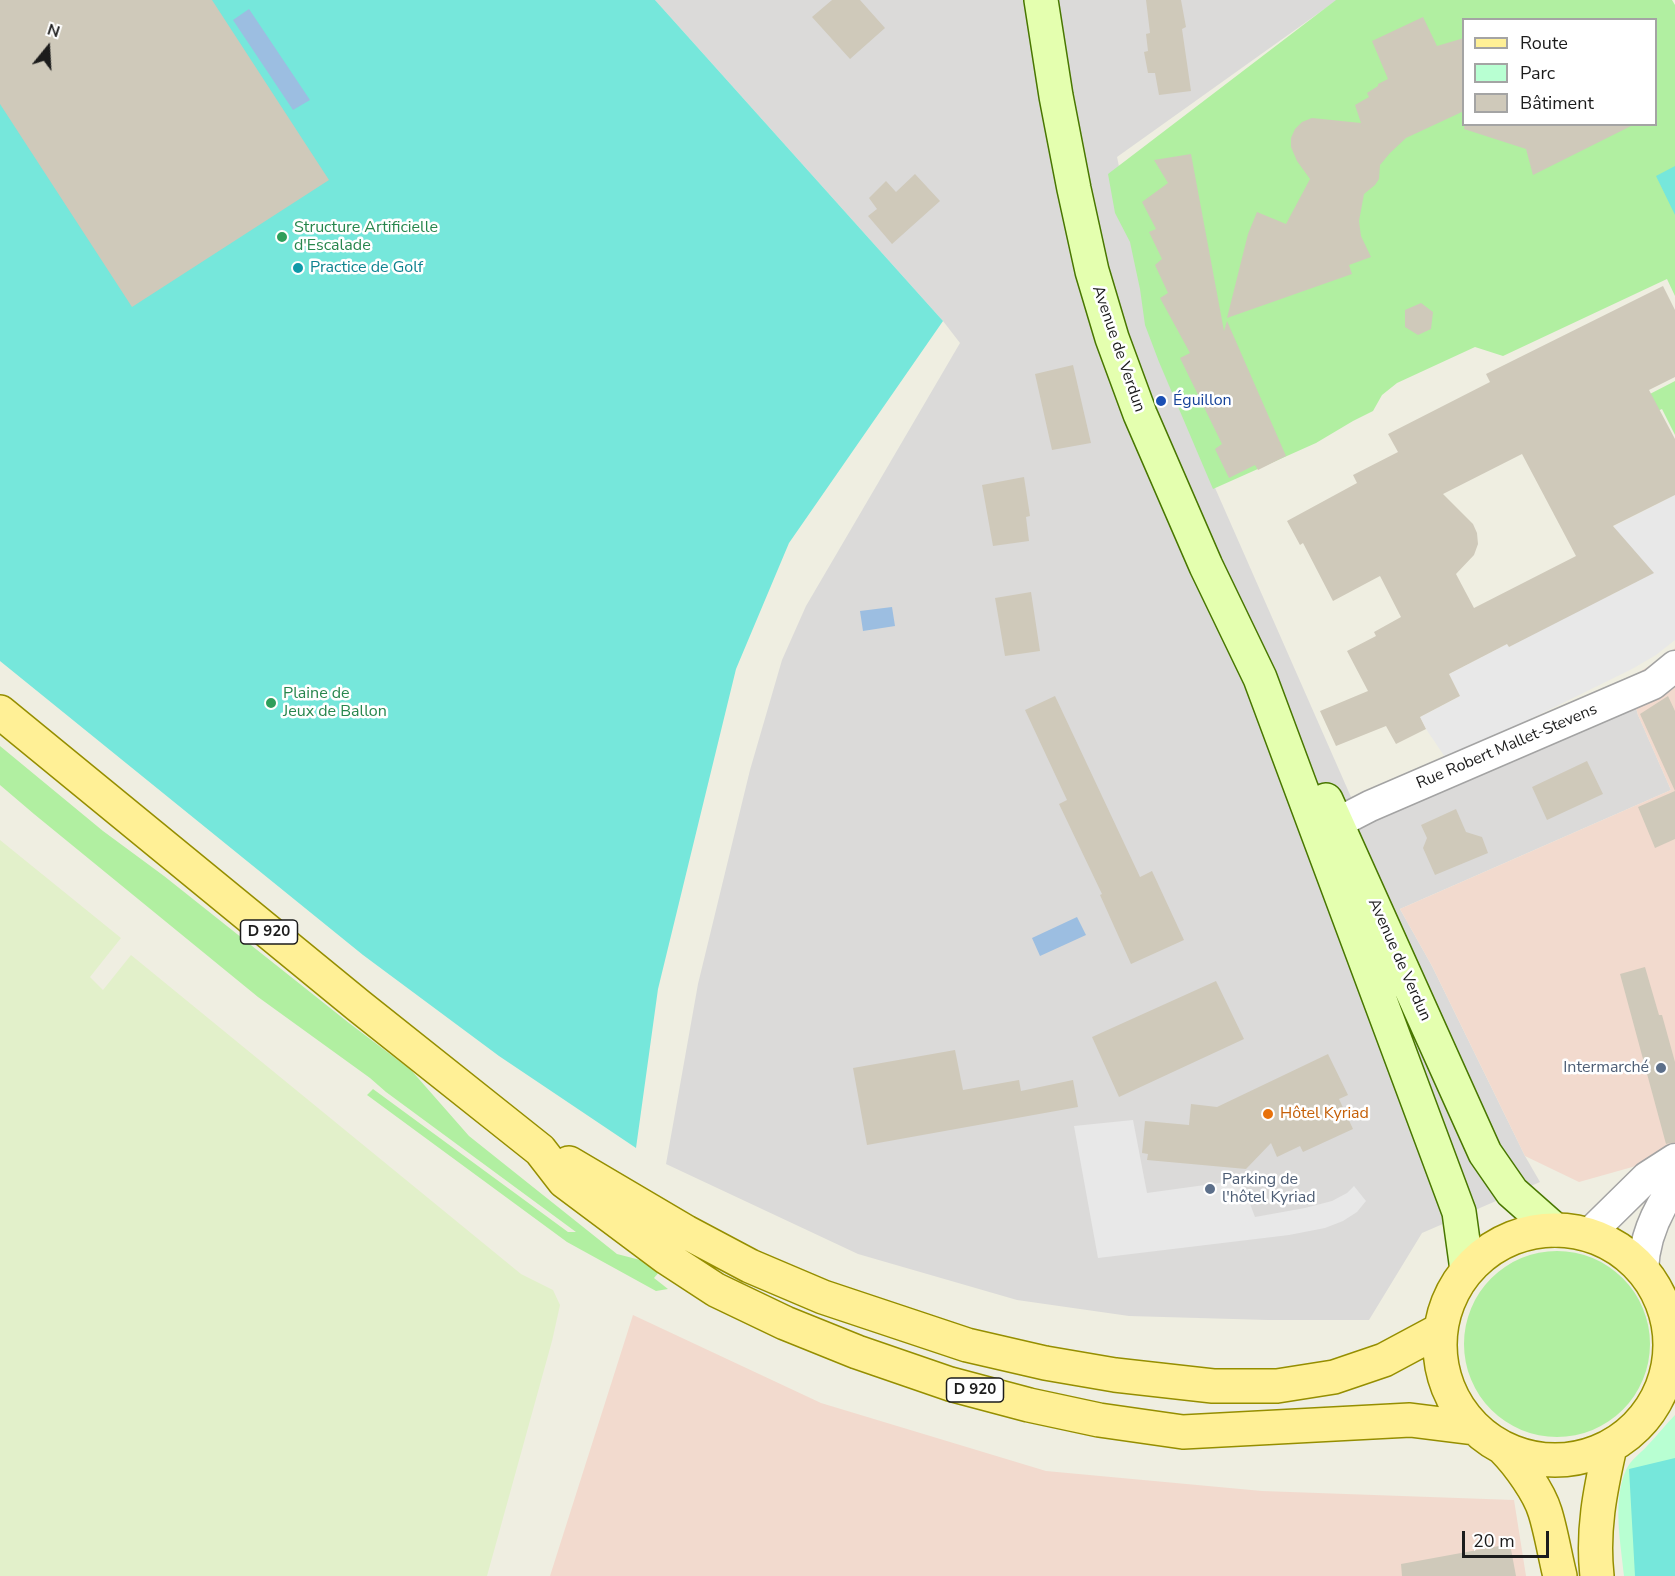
<!DOCTYPE html>
<html>
<head>
<meta charset="utf-8">
<style>
	body { margin:0 }
	#map { position:relative; width:1675px; height:1576px; overflow:hidden; background:#efeee1; font-family:"Nunito Sans",sans-serif }
	canvas { display:block }
	.legend { position:absolute; left:1462px; top:18px; width:195px; height:108px; box-sizing:border-box; background:#fff; border:2px solid #a4a4a4; margin:0; padding:8px 10px; list-style:none; font-size:18px; color:#1c1c1c }
	.legend li { display:flex; align-items:center; gap:12px; height:30px }
	.legend b { width:30px; border:2px solid #a4a4a4 }
	.north { position:absolute; left:18px; top:18px; width:60px; height:60px; -webkit-text-stroke:4px #fff; paint-order:stroke; rotate:18deg; font-size:16px; font-weight:700; line-height:24px; text-align:center; color:#1c1c1c }
	.north::after { content:''; display:block; margin:auto; width:21px; height:27px; background:#1c1c1c; clip-path:polygon(50% 0,100% 100%,50% 72%,0 100%) }
	.scale { position:absolute; left:1462px; top:1531px; width:87px; height:27px; box-sizing:border-box; border:3px solid #1c1c1c; border-top:0; padding-left:8px; font-size:18px; line-height:21px; white-space:nowrap; color:#1c1c1c; -webkit-text-stroke:4px #fff; paint-order:stroke }
</style>
</head>
<body>
<div id="map">
<canvas width="1675" height="1576"></canvas>
<ul class="legend">
<li><b style="height:8px;background:#fff096"></b>Route</li>
<li><b style="height:16px;background:#b8ffd2"></b>Parc</li>
<li><b style="height:16px;background:#cfc9ba"></b>Bâtiment</li>
</ul>
<div class="north">N</div>
<div class="scale">20 m</div>
</div>
<script>
const ctx = document.querySelector('canvas').getContext('2d');
ctx.lineJoin = 'round';
function fill(path, color) { ctx.fillStyle = color; ctx.fill(path, 'evenodd'); }
function trace(path, color, width, dash) { ctx.strokeStyle = color; ctx.lineWidth = width; ctx.lineCap = dash ? 'butt' : 'round'; ctx.setLineDash(dash || []); ctx.stroke(path); }
function drawText(font, color, halo, rows, align = 'center') {
  ctx.font = font + ' "Nunito Sans",sans-serif'; ctx.lineWidth = 5; ctx.setLineDash([]); ctx.textBaseline = 'middle'; ctx.strokeStyle = halo; ctx.fillStyle = color; for (const [text, x, y, turn = 0] of rows) {
    ctx.save(); ctx.translate(x, y); ctx.rotate((+turn || 0) * Math.PI / 180); ctx.textAlign = isNaN(turn) ? turn : align; if (halo) ctx.strokeText(text, 0, 0); ctx.fillText(text, 0, 0); ctx.restore();
  }
}
const residential = new Path2D(`
	M 655,0 L 1337,0 L 1117,157 L 1161,365 L 1351,797 L 1456,761 L 1628,679 L 1638,715 L 1671,790 L 1400,909 L 1432,966 L 1525,1156 L 1540,1182 L 1422,1233 L 1369,1320 L 1268,1320 L 1129,1316 L 1017,1300 L 858,1254 L 666,1164 L 698,984 L 750,770 L 782,660 L 806,606 L 960,343 L 943,321 Z`);
const commercial = new Path2D(`
	M 1675,648 L 1675,1155 L 1579,1182 L 1525,1156 L 1432,966 L 1400,909 L 1671,790 L 1638,715 L 1628,679 L 1667,655 Z
	M 633,1315 L 821,1403 L 1046,1471 L 1262,1491 L 1514,1500 L 1526,1576 L 550,1576 Z`);
const farmland = new Path2D(`
	M 0,840 L 121,938 L 90,977 L 103,990 L 131,955 L 521,1274 L 553,1290 L 560,1305 L 552,1341 L 487,1576 L 0,1576 Z`);
const grass = new Path2D(`
	M 1336,0 L 1672,0 L 1675,5 L 1675,296 L 1667,279 L 1503,356 L 1475,347 L 1397,383 L 1382,395 L 1373,411 L 1353,421 L 1316,443 L 1213,489 L 1159,362 L 1145,325 L 1140,289 L 1134,261 L 1130,242 L 1115,213 L 1108,174 ZM 1464,20 L 1656,20 L 1656,124 L 1464,124 Z
	M 1675,381 L 1675,435 L 1662,409 L 1623,427 L 1586,427 Z
	M 0,746 L 103,831 L 164,876 L 349,1023 L 411,1070 L 469,1136 L 617,1254 L 644,1261 L 660,1271 L 654,1278 L 668,1289 L 656,1291 L 567,1242 L 367,1095 L 373,1089 L 568,1232 L 576,1232 L 386,1092 L 370,1078 L 258,997 L 34,814 L 0,785 Z
	M1464 1344a93 93 0 1 1 186 0a93 93 0 1 1-186 0Z`);
const park = new Path2D(`
	M 1675,1415 L 1675,1576 L 1624,1576 C 1621,1543 1612,1502 1626,1470 C 1631,1459 1640,1454 1647,1446 C 1657,1436 1665,1425 1675,1415 Z`);
const pitch = new Path2D(`
	M 0,0 L 655,0 L 943,321 L 789,543 L 736,669 L 658,989 L 636,1148 L 499,1056 L 363,955 L 0,661 Z
	M 1675,166 L 1675,215 L 1656,176 Z
	M 1675,1458 L 1675,1576 L 1635,1576 L 1629,1469 Z`);
const parking = new Path2D(`
	M 1675,495 L 1675,640 L 1656,655 L 1632,669 L 1447,760 L 1426,729 L 1420,717 L 1460,696 L 1449,674 L 1507,644 L 1509,647 L 1598,597 L 1609,596 L 1653,573 L 1618,534 L 1614,526 Z
	M 1133,1120 L 1147,1193 L 1241,1180 L 1255,1217 L 1305,1208 L 1332,1201 L 1347,1193 L 1354,1186 L 1366,1201 L 1357,1212 L 1343,1221 L 1325,1228 L 1289,1235 L 1098,1258 L 1074,1126 Z`);
const water = new Path2D(`
	M 249,9 L 310,100 L 293,110 L 233,20 Z
	M 892,607 L 895,626 L 863,631 L 860,611 Z
	M 1077,917 L 1086,935 L 1040,956 L 1032,938 Z`);
const building = new Path2D(`
	M 0,0 L 212,0 L 329,180 L 132,307 L 0,104 Z
	M 832,0 L 860,0 L 885,28 L 850,59 L 812,17 Z
	M 1146,0 L 1181,0 L 1186,27 L 1182,29 L 1191,91 L 1159,95 L 1155,73 L 1148,73 L 1144,52 L 1148,51 L 1146,34 L 1150,33 Z
	M 1423,17 L 1437,46 L 1464,38 L 1464,111 L 1406,138 L 1390,153 L 1380,165 L 1379,179 L 1375,185 L 1364,194 L 1359,221 L 1361,236 L 1371,257 L 1349,265 L 1352,274 L 1227,318 L 1248,234 L 1257,212 L 1286,224 L 1310,179 L 1297,161 L 1291,147 L 1291,138 L 1295,129 L 1302,122 L 1312,118 L 1361,123 L 1355,105 L 1369,97 L 1367,93 L 1378,86 L 1378,84 L 1388,79 L 1372,41 Z
	M 1465,124 L 1635,124 L 1533,175 L 1526,149 L 1464,129 Z
	M 1191,154 L 1224,331 L 1227,321 L 1286,456 L 1258,470 L 1255,465 L 1229,478 L 1215,449 L 1222,444 L 1180,358 L 1190,353 L 1160,298 L 1168,293 L 1155,265 L 1162,259 L 1149,232 L 1156,229 L 1142,202 L 1168,183 L 1154,160 Z
	M 915,174 L 940,201 L 892,244 L 868,216 L 877,209 L 869,198 L 886,181 L 896,192 Z
	M 1663,286 L 1675,310 L 1675,377 L 1649,390 L 1675,439 L 1675,495 L 1613,526 L 1654,573 L 1509,647 L 1507,644 L 1449,674 L 1460,696 L 1420,717 L 1426,729 L 1396,744 L 1386,726 L 1336,746 L 1320,711 L 1368,691 L 1347,651 L 1376,636 L 1374,632 L 1401,617 L 1380,576 L 1333,601 L 1303,543 L 1300,545 L 1287,521 L 1357,483 L 1353,475 L 1398,452 L 1388,434 L 1490,382 L 1486,374 ZM 1522,454 L 1576,556 L 1474,608 L 1456,574 L 1474,555 L 1478,544 L 1477,533 L 1473,524 L 1443,494 Z
	M 1421,303 L 1433,312 L 1431,329 L 1418,335 L 1405,327 L 1405,310 Z
	M 1073,365 L 1091,443 L 1052,450 L 1035,374 Z
	M 1024,477 L 1030,516 L 1026,517 L 1029,541 L 993,546 L 982,485 Z
	M 1031,592 L 1040,651 L 1005,656 L 995,598 Z
	M 1055,696 L 1140,877 L 1152,871 L 1184,940 L 1131,964 L 1100,895 L 1102,894 L 1059,804 L 1067,800 L 1025,710 Z
	M 1668,696 L 1675,711 L 1675,791 L 1640,714 Z
	M 1587,761 L 1603,794 L 1547,820 L 1532,787 Z
	M 1675,791 L 1675,839 L 1655,848 L 1638,807 Z
	M 1456,809 L 1466,832 L 1482,837 L 1488,853 L 1435,875 L 1423,848 L 1427,838 L 1421,825 Z
	M 1645,967 L 1659,1015 L 1662,1015 L 1675,1062 L 1675,1142 L 1666,1144 L 1620,974 Z
	M 1216,981 L 1244,1039 L 1119,1097 L 1092,1037 Z
	M 955,1050 L 963,1090 L 1019,1080 L 1021,1091 L 1073,1080 L 1078,1107 L 867,1145 L 853,1068 Z
	M 1328,1054 L 1348,1095 L 1339,1099 L 1353,1129 L 1303,1152 L 1300,1146 L 1277,1157 L 1271,1143 L 1246,1169 L 1147,1160 L 1148,1154 L 1142,1153 L 1145,1121 L 1189,1125 L 1191,1104 L 1217,1107 Z
	M 1510,1544 L 1516,1576 L 1402,1576 L 1401,1564 Z`);
const minor = new Path2D(`
	M 1337,823 L 1370,806 L 1653,684 L 1675,666
	M 1588,1235 L 1647,1177 L 1675,1159
	M 1643,1270 C 1644,1238 1656,1211 1675,1185`);
const secondary = new Path2D(`
	M 1041,0 L 1056,96 L 1074,189 L 1092,271 L 1112,338 L 1140,414 L 1206,566 L 1260,678 L 1459,1212 L 1467,1270
	M 1326,800 L 1485,1153 L 1512,1192 L 1555,1230`);
const primary = new Path2D(`
	M 0,712 L 359,1006 L 540,1150 L 564,1181 L 667,1258 L 716,1290 L 785,1323 L 857,1352 L 950,1384 L 1029,1405 L 1099,1420 L 1183,1432 L 1410,1420 L 1474,1428
	M 569,1163 L 686,1232 L 750,1266 L 823,1297 L 967,1345 L 1045,1363 L 1115,1375 L 1213,1386 L 1277,1386 L 1334,1377 L 1384,1360 L 1440,1330
	M1440 1345a115 115 0 1 1 230 0a115 115 0 1 1-230 0Z
	M 1504,1449 C 1518,1463 1539,1492 1545,1512 C 1551,1531 1555,1556 1560,1576
	M 1597,1576 C 1592,1531 1600,1491 1610,1447`);
const markers = [
	[282,237,6,"#2e9e5b"],
	[298,268,6,"#0f9aa8"],
	[1161,401,6,"#1a4fb4"],
	[271,703,6,"#2e9e5b"],
	[1661,1068,6,"#5c6f8a"],
	[1268,1114,6,"#e8710a"],
	[1210,1189,6,"#5c6f8a"]
];
const shields = [
	[269,932,57],
	[975,1390,57]
];
const shieldNames = [
	["D 920",269,932],
	["D 920",975,1390]
];
const leisureNames = [
	["Structure Artificielle",294,228],
	["d'Escalade",294,246],
	["Plaine de",283,694],
	["Jeux de Ballon",283,712]
];
const cultureNames = [
	["Practice de Golf",310,268]
];
const streetNames = [
	["Avenue de Verdun",1118,349,71],
	["Rue Robert Mallet-Stevens",1507,747,-23],
	["Avenue de Verdun",1399,960,66]
];
const transitNames = [
	["Éguillon",1173,401]
];
const serviceNames = [
	["Intermarché",1649,1068],
	["Parking de",1222,1180,"left"],
	["l'hôtel Kyriad",1222,1198,"left"]
];
const foodNames = [
	["Hôtel Kyriad",1280,1114]
];
fill(residential, '#dbdad9');
fill(commercial, '#f2dace');
fill(farmland, '#e2f0ca');
fill(grass, '#b1efa1');
fill(park, '#b8ffd2');
fill(pitch, '#76e7db');
fill(parking, '#e8e8e8');
fill(water, '#9cbee1');
fill(building, '#cfc9ba');
trace(minor, '#a3a3a3', 33);
trace(secondary, '#487700', 36);
trace(primary, '#958e00', 36);
trace(minor, '#fff', 30);
trace(secondary, '#e4ffaf', 33);
trace(primary, '#fff096', 33);
for (const [x, y, r, color] of markers) { const dot = new Path2D(); dot.arc(x, y, r, 0, 2 * Math.PI); ctx.fillStyle = color; ctx.fill(dot); trace(dot, '#fff', 2); }
for (const [x, y, w] of shields) { const box = new Path2D(); box.roundRect(x - w / 2, y - 12, w, 24, 4.5); ctx.fillStyle = '#fff'; ctx.fill(box); trace(box, '#1c1c1c', 1.5); }
drawText('bold 15px', '#1c1c1c', null, shieldNames);
drawText('16px', '#27864d', '#fff', leisureNames, 'left');
drawText('16px', '#0d838f', '#fff', cultureNames, 'left');
drawText('16px', '#1c1c1c', '#fff', streetNames);
drawText('16px', '#164399', '#fff', transitNames, 'left');
drawText('16px', '#4e5e75', '#fff', serviceNames, 'right');
drawText('16px', '#c56008', '#fff', foodNames, 'left');
</script>
</body>
</html>
